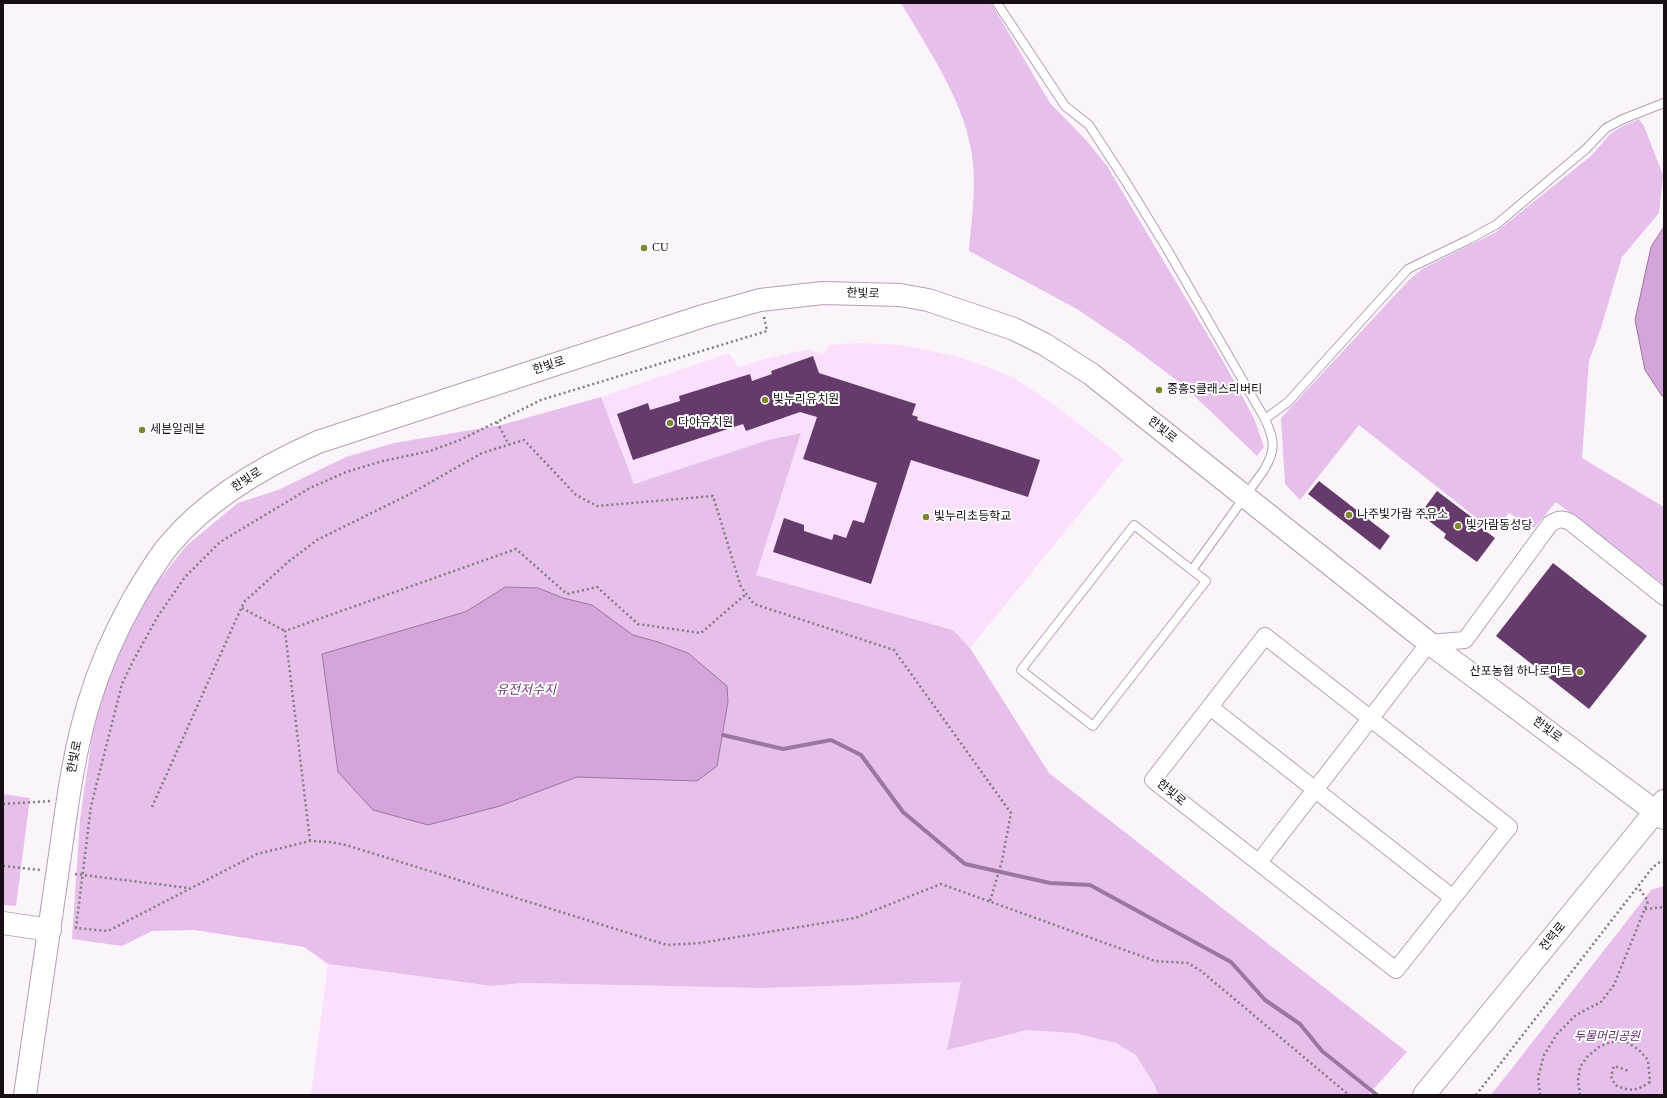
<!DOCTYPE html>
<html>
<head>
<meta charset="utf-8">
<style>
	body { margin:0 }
	#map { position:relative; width:1667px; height:1098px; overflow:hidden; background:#fbf5fb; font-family:"Times New Roman",serif }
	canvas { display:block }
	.frame { position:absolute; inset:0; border:4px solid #170e18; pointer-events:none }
</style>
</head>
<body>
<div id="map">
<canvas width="1667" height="1098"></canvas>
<div class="frame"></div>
</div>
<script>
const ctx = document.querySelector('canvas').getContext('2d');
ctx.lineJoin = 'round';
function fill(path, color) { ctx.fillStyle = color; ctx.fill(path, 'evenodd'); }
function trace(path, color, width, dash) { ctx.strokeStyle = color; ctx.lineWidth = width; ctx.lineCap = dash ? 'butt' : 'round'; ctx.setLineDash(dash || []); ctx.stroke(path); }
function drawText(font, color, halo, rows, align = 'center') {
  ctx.font = font + ' "Times New Roman","Noto Sans KR",serif'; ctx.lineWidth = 4; ctx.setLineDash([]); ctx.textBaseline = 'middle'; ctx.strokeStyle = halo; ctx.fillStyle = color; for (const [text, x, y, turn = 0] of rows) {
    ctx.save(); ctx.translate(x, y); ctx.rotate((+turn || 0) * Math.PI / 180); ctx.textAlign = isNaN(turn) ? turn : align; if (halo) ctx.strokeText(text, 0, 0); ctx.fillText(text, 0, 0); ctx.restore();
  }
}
const built = new Path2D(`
	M 862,343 L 900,345 L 927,350 L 959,357 L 995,370 L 1014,378 L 1056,406 L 1124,459 L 970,648 L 953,630 L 756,575 L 801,433 L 768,440 L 633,484 L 601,397 L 729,353 L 738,368 L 767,358 L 810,349 L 824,355 L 828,345 Z
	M 328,964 L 492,986 L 523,983 L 762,988 L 1101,977 L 1299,1095 L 311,1095 Z`);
const green = new Path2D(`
	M 901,3 L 991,3 L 1050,103 L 1087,141 L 1107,166 L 1222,359 L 1254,418 L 1264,447 L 1257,456 L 1183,385 L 1127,343 L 1077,309 L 969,251 C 971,223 976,192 973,163 C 967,104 930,53 901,3 Z
	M 1639,119 L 1644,126 L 1663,175 L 1659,213 L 1622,257 L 1601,328 L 1589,361 L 1582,458 L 1664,507 L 1664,585 L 1556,502 L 1534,528 L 1509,513 L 1494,532 L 1359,425 L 1300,500 L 1285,484 L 1281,418 L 1408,281 L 1422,269 L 1496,232 L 1592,155 L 1610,134 L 1623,126 Z
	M 601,397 L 634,484 L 768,440 L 801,433 L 756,575 L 953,630 L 970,648 L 1049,773 L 1407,1052 L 1368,1095 L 1158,1095 L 1154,1084 L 1136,1055 L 1116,1043 L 1074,1033 L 1027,1030 L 947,1050 L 961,982 L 762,988 L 523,983 L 492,986 L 328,964 L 304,947 L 194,930 L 152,931 L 122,946 L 72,939 L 80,819 L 96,710 L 109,662 L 136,609 L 187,545 L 238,503 L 278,490 L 346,457 L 394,443 L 501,425 Z
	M 3,794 L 30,798 L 16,906 L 3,905 Z
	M 1664,886 L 1664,1095 L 1491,1095 L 1651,890 Z`);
const water = new Path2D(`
	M 1664,227 L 1664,396 L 1662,396 L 1645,370 L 1635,320 L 1651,247 Z
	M 506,587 L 538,588 L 563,598 L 592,605 L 633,635 L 658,642 L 688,653 L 727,686 L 728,702 L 717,766 L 697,781 L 577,777 L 500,806 L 428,825 L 373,810 L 338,772 L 322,654 L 465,612 Z`);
const stream = new Path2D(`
	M 723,735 L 783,749 L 831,740 L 861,755 L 903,812 L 965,864 L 1050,883 L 1090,885 L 1231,962 L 1265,1000 L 1300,1024 L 1322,1051 L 1377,1095`);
const building = new Path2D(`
	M 813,356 L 819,373 L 916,404 L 912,415 L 918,417 L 917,420 L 1040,460 L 1028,497 L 911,460 L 871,584 L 773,552 L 784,518 L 804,525 L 804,531 L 832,540 L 834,534 L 846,538 L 853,520 L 864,523 L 877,483 L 803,459 L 817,417 L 800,412 L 746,431 L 743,424 L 633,460 L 617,414 L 648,403 L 650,410 L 680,401 L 679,396 L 750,374 L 752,381 L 772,374 L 771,371 Z
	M 1319,481 L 1390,536 L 1380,550 L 1308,494 Z
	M 1437,491 L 1482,525 L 1480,527 L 1495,538 L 1477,562 L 1444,538 L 1446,534 L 1420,514 Z
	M 1553,563 L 1647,636 L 1589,709 L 1496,636 Z`);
const path = new Path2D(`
	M 764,317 L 767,331 L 541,400 L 460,440 L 430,451 L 383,461 L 346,472 L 310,488 L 220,542 L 185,577 L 158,616 L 133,661 L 122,684 L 91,806 L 76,928 L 108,931 L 257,854 L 310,841 L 330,842 L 346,845 L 667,945 L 700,943 L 855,918 L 941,884 L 1155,961 L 1188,963 L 1201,971 L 1349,1095
	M 497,422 L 509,445
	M 242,608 L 285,631
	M 3,804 L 51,801
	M 152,807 L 244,602 L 288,562 L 317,540 L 410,494 L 482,453 L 524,440 L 576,495 L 597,506 L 713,496 L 741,587 L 754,604 L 894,650 L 1011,813 L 1002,861 L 990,901
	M 310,841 L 285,631 L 516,549 L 567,594 L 597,587 L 638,624 L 701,633 L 746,594
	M 3,866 L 40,870
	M 75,874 L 189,888
	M 1645,909 L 1664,907
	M 1476,1095 L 1653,867 L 1660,862 L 1664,862
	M 1540,1095 L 1538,1077 L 1544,1055 L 1557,1034 L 1576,1015 L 1601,1002 L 1614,985 L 1648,901 L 1638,887
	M 1580,1095 L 1578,1080 L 1580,1067 L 1587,1057 L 1599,1047 L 1610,1042 L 1627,1042 L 1639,1050 L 1648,1060 L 1650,1082 C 1636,1091 1631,1092 1615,1085 L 1611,1076 L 1614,1066 L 1629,1071`);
const lane = new Path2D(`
	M 997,3 L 1065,106 L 1089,125 L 1126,182 L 1167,249 L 1265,419 C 1275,441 1276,449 1264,470 L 1192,570
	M 1265,419 L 1288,402 L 1408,269 L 1470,239 L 1497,224 L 1586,149 L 1606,128 L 1623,119 L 1664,103
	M 1134,525 L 1206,581 L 1093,726 L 1021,670 Z`);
const street = new Path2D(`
	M 1265,636 L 1509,827 L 1396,970 L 1153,780 Z
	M 1210,707 L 1453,898
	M 1259,862 L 1429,643 L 1465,640 L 1550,524 C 1558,519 1561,518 1570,522 L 1664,597`);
const secondary = new Path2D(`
	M 66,813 C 77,734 93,671 133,600 C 144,581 155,562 169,545 C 208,498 264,466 318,442 L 703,316 L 760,300 L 823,293 L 900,295 L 928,300 L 1014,329 L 1044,344 L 1091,374 L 1429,643 L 1664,818
	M 3,923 L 50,930
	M 25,1095 L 52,910
	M 1424,1095 L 1664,801`);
const secondaryBridge = new Path2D(`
	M 52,910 L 66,813`);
const markers = [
	[644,248,4,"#80852f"],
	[1159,390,4,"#80852f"],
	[765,400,4,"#80852f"],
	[670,423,4,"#80852f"],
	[142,430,4,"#80852f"],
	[1349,515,4,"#80852f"],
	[926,517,4,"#80852f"],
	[1458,526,4,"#80852f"],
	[1580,672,4,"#80852f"]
];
const poiNames = [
	["CU",652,248],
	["중흥S클래스리버티",1167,390],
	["빛누리유치원",773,400],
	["다야유치원",678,423],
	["세븐일레븐",150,430],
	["나주빛가람 주유소",1357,515],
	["빛누리초등학교",934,517],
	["빛가람동성당",1466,526],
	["산포농협 하나로마트",1572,672,"right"]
];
const streetNames = [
	["한빛로",863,294,2],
	["한빛로",549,366,-18],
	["한빛로",1162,430,39],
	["한빛로",247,480,-33],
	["한빛로",1547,730,37],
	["한빛로",75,757,-79],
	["한빛로",1171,793,40],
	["전력로",1553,937,-51]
];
const parkNames = [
	["두물머리공원",1607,1037]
];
const waterNames = [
	["유전저수지",526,691]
];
fill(built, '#fae0fd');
fill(green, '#e6c0eb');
fill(water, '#d4a4da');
trace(water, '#9b77a0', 1);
trace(stream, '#9b77a0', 4);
fill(building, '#653b6b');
trace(lane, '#b69db9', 10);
trace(street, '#b69db9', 18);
trace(secondary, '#b69db9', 24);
trace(path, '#827a82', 2.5, [2, 3]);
trace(lane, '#fff', 8);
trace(street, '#fff', 16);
trace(secondary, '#fff', 22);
trace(secondaryBridge, '#b69db9', 24, []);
trace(secondaryBridge, '#fff', 22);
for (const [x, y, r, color] of markers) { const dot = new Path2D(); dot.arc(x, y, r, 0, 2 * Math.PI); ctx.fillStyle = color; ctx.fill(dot); trace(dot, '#fff', 1.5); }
drawText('12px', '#170e18', '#fff', poiNames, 'left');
drawText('12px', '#170e18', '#fff', streetNames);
drawText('italic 12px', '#62296a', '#fff', parkNames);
drawText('italic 13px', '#733a7c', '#fff', waterNames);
</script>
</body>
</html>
